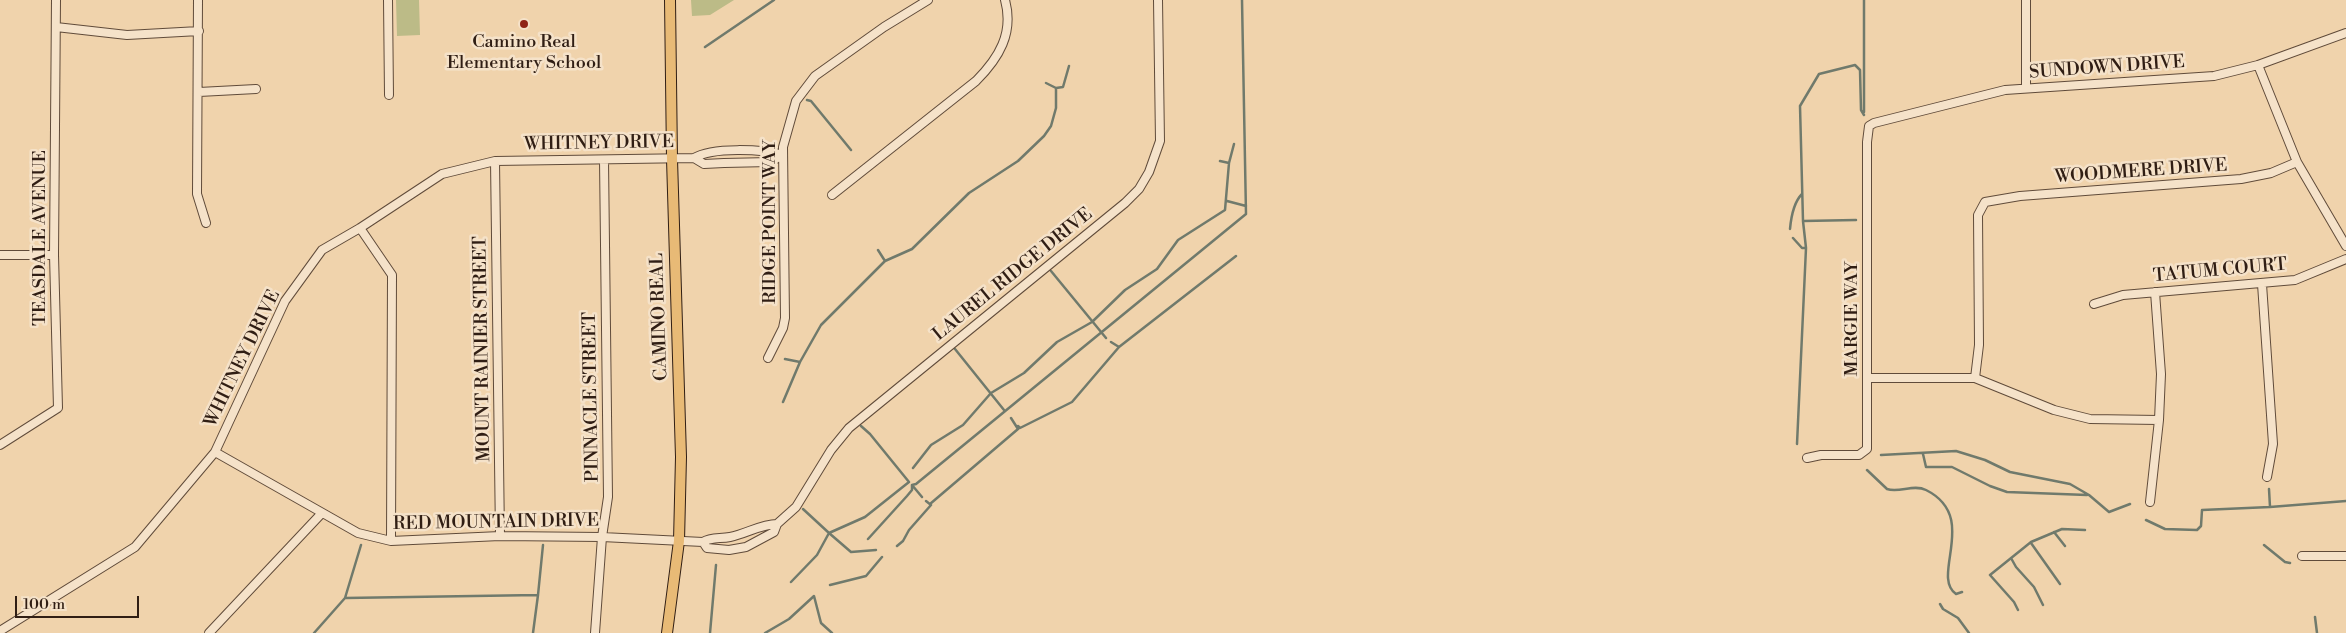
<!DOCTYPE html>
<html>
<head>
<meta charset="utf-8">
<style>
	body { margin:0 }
	#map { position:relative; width:2346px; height:633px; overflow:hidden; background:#f0d3ac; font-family:"Libre Bodoni",serif }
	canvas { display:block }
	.scale { position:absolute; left:15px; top:596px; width:124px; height:22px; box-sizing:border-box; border:2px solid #301e14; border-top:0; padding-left:6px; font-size:15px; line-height:18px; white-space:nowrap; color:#301e14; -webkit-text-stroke:4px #f5e2c9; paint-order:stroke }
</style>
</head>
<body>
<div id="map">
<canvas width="2346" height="633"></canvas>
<div class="scale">100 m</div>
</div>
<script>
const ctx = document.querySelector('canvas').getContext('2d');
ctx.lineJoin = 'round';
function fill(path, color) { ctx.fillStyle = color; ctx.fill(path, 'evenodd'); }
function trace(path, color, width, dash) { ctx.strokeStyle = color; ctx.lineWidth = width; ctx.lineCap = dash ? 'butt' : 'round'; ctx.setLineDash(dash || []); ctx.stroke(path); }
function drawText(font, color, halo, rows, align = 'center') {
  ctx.font = font + ' "Libre Bodoni",serif'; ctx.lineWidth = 5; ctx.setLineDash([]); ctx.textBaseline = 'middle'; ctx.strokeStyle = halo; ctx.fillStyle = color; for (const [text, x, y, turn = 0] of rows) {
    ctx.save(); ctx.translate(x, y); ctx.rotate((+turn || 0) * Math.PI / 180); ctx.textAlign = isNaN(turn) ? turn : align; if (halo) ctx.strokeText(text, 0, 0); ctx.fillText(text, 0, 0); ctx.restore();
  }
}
const green = new Path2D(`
	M 396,0 L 419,0 L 420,35 L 397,36 Z
	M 691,0 L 734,0 L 710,15 L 692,16 Z`);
const stream = new Path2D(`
	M 705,47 L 774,0
	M 1046,83 L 1056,88
	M 807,100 L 811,101 L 851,150
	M 1864,112 L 1864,0
	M 1220,161 L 1229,163
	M 1227,201 L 1246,206
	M 1856,220 L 1803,221 L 1800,106 L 1819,74 L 1855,65 L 1860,70 L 1861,110 L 1864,115
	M 1790,229 C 1791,218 1794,202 1802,194
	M 1793,238 L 1802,248 L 1806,248
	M 878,250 L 885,261
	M 1051,271 L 1106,338
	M 1111,342 L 1119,347
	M 955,349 L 1004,410
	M 800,362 L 821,325 L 885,261 L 912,249 L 969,193 L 1018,161 L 1044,136 L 1051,126 L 1056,108 L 1056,88 L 1063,87 L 1069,66
	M 783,402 L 800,362 L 785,359
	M 861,426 L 870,434 L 909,482 L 865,517 L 829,533 L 851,552 L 876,550
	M 1018,426 L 1020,428 L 1072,402 L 1119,347 L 1236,256
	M 1797,444 L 1806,248 L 1803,221
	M 1923,454 L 1926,467 L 1952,467 L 1990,486 L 2007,492 L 2087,495
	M 1881,455 L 1956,451 L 1985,460 L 2010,472 L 2070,484 L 2089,495 L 2109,512 L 2130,504
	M 913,468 L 931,445 L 963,425 L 991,393 L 1024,373 L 1057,342 L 1092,322 L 1125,290 L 1157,269 L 1178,240 L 1225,210 L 1229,163 L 1234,144
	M 1867,470 L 1887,489 C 1899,493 1914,484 1926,490 C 1980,517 1930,576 1956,594 L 1962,592
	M 922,497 L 912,485 L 916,484 L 1246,214 L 1242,0
	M 930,504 L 1018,429 L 1011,418
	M 2270,507 L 2346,501
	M 2146,520 L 2165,529 L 2197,530 L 2201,526 L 2202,510 L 2270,507 L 2269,489
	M 2054,532 L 2065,546
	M 868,539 L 907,496 L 912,490 L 912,485
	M 2031,543 L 2060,584
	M 2264,545 L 2285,562 L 2290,563
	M 897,546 L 903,541 L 909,530 L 931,505 L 926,501
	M 2011,558 L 2016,567 L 2034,587 L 2043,605
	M 791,582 L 817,555 L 829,533 L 803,509
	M 830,585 L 866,576 L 882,557
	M 345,598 L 538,595 L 543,545
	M 1940,604 L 1943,609 L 1958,618 L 1969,633
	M 2018,610 L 2014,602 L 1990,575 L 2031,542 L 2062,529 L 2085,530
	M 2315,617 L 2317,633
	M 314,633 L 345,598 L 361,545
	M 533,633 L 538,595
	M 710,633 L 716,565
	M 765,633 L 789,619 L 814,596 L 821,623 L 832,633`);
const minor = new Path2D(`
	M 198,0 L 197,194 L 206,223
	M 388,0 L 389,95
	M 2026,0 L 2026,88
	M 56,27 L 127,35 L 199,31
	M 2258,65 L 2297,162 L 2346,246
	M 199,92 L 256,89
	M 694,158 L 704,164 L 724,163 L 770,162 L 783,155
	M 495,161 L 500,536
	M 832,195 L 976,81 C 999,58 1014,33 1005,0
	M 360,228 L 392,275 L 391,541
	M 0,255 L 54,255
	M 2262,284 L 2273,444 L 2267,477
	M 2094,304 L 2123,295 L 2295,280 L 2346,259
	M 768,358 L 783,328 L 785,318 L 783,147 L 796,101 L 815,76 L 884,27 L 928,0
	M 1868,378 L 1975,378 L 2054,410 L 2090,419 L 2159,420
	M 1975,378 L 1979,345 L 1978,215 L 1985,202 L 2020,196 L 2241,179 L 2271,173 L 2297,162
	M 0,445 L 58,408 L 54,255 L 56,0
	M 215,452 L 358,533 L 391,541 L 500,536 L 602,537 L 703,542 C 711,537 720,539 730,537 C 746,534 761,524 777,524
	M 1807,458 L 1821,455 L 1859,455 L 1867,449 L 1867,142 L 1869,126 L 1874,123 L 2005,90 L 2214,76 L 2258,65 L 2346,33
	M 2150,502 L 2159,420 L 2161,374 L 2155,292
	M 703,542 L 707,548 L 729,550 L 746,547 L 774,532 L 777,524 L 796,507 L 831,450 L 849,428 L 1125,203 L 1139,189 L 1149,172 L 1160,141 L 1158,0
	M 2302,556 L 2346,556
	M 0,631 L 135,547 L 215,452 L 285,301 L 322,250 L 360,228 L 442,174 L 495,161 L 694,158 C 712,147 762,149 783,155
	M 209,633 L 321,514
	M 595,633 L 602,537 L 608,497 L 604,160`);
const major = new Path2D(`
	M 667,633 L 679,541 L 681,457 L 672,159 L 670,0`);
const markers = [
	[524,24,5,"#8f2418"]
];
const poiNames = [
	["Camino Real",524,43],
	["Elementary School",524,64]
];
const streetNames = [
	["SUNDOWN DRIVE",2107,68,-4],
	["WHITNEY DRIVE",599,144,-1],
	["WOODMERE DRIVE",2141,172,-4],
	["RIDGE POINT WAY",771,222,-90],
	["TEASDALE AVENUE",41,238,-90],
	["TATUM COURT",2220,271,-5],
	["LAUREL RIDGE DRIVE",1013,275,-39],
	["CAMINO REAL",660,317,-92],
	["MARGIE WAY",1853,319,-90],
	["MOUNT RAINIER STREET",483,349,-91],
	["WHITNEY DRIVE",243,359,-64],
	["PINNACLE STREET",592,397,-91],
	["RED MOUNTAIN DRIVE",496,523,-1]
];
fill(green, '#bcbb87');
trace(stream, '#707a6c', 2.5);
trace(minor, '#604b3a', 10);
trace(major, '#301e14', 12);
trace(minor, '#f5e2c9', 8);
trace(major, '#e8ba76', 10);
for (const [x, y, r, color] of markers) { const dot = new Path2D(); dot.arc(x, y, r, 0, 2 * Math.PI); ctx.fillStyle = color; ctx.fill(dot); trace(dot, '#f5e2c9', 2); }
drawText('18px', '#301e14', '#f5e2c9', poiNames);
drawText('18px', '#301e14', '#f5e2c9', streetNames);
</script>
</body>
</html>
